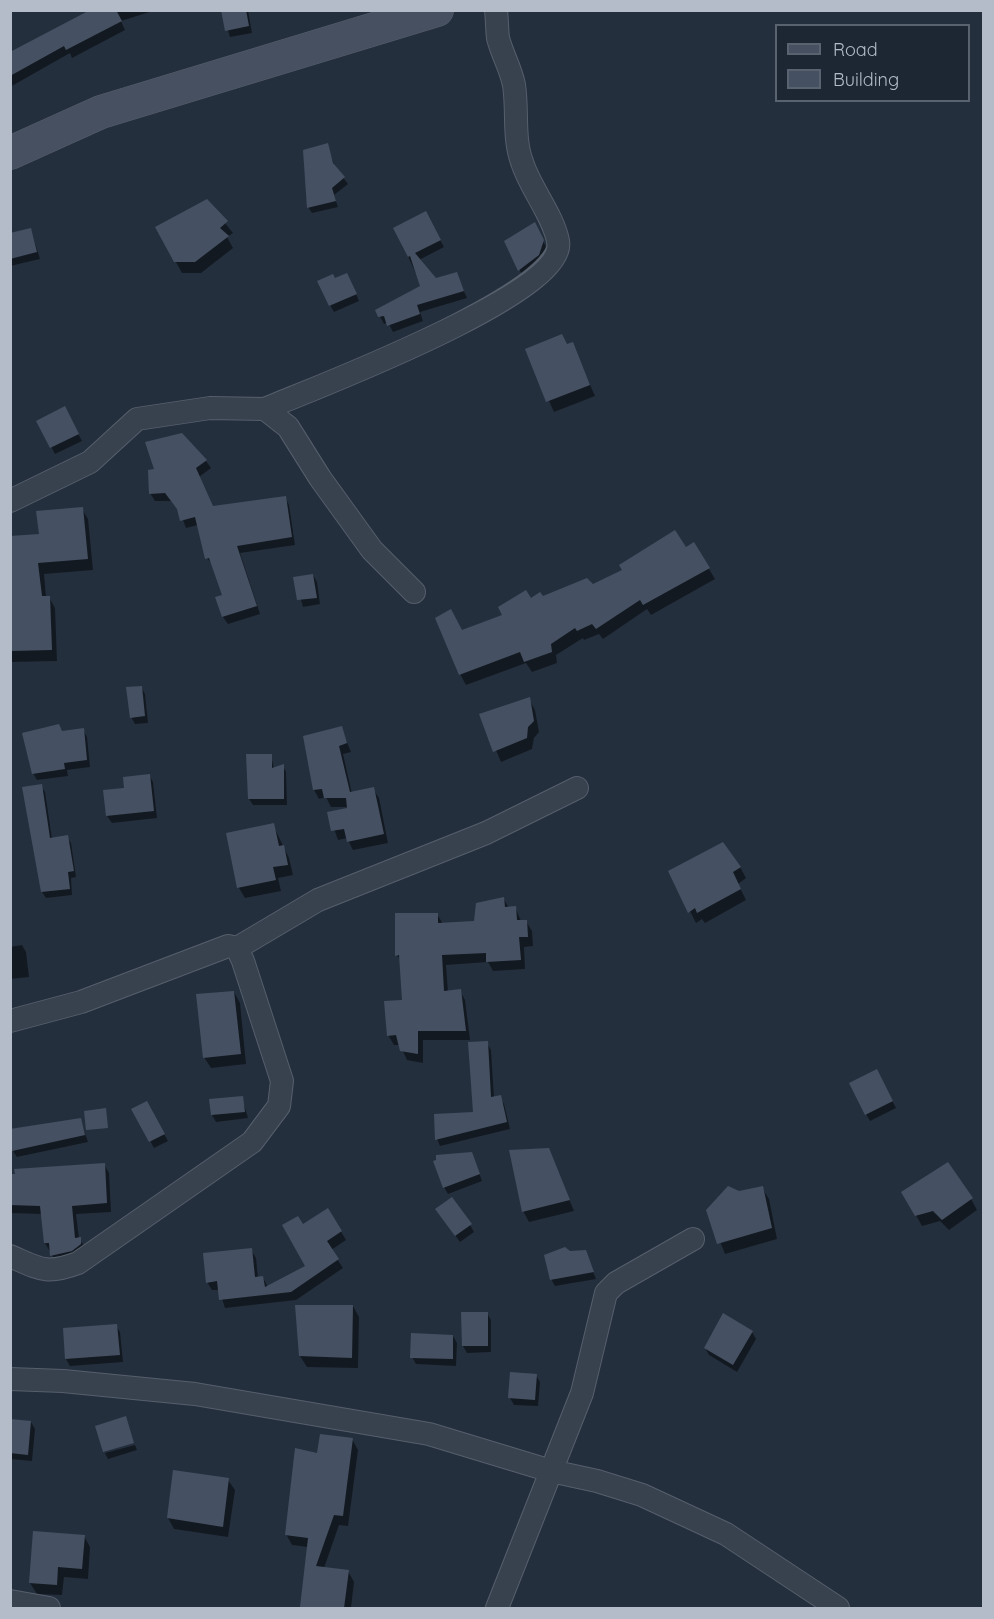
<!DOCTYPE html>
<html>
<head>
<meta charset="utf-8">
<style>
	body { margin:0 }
	#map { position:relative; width:994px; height:1619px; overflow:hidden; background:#242f3e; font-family:Quicksand,sans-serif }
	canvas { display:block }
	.frame { position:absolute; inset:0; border:12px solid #b4bcc9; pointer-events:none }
	.legend { position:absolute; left:775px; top:24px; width:195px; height:78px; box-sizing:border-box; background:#1d2633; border:2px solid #59626f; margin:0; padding:8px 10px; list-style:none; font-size:18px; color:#b4bcc9 }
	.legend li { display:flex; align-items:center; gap:12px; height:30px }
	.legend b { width:30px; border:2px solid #59626f }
</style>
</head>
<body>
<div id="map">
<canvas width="994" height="1619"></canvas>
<div class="frame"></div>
<ul class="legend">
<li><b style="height:8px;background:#465061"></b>Road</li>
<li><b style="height:16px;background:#455162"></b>Building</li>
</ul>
</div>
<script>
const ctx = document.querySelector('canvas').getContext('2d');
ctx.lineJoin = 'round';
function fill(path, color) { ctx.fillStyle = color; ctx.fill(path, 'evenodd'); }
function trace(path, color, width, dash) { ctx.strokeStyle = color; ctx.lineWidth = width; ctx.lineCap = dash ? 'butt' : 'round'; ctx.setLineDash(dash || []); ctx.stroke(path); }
const shadow = new Path2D(`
	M 93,10 L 156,10 L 121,21 L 125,30 L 72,58 L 70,53 L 10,87 L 10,54 Z
	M 222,10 L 248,10 L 252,33 L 230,37 Z
	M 327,145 L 335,167 L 348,184 L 334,195 L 338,207 L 312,213 L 308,207 Z
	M 207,201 L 233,233 L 227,237 L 233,248 L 201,273 L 182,273 L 157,228 Z
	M 425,213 L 444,247 L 419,260 L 435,279 L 456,274 L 467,298 L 420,312 L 423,321 L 393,332 L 388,322 L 384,324 L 377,311 L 422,286 L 395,229 Z
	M 31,230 L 40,259 L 10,266 L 10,235 Z
	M 538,231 L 547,249 L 542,262 L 523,277 L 506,242 Z
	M 335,280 L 351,282 L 359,301 L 334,312 L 330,305 Z
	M 572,344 L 595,396 L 554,412 L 526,350 Z
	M 68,415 L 82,441 L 55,454 L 38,422 Z
	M 206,461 L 211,468 L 199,477 L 213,508 L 285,497 L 289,505 L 295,545 L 240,553 L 260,614 L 228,624 L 223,617 L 224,596 L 213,565 L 207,558 L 198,525 L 186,528 L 180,512 L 171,501 L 155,501 L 150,493 Z
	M 82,509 L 88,519 L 93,570 L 44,574 L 46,597 L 49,597 L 55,608 L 57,661 L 10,662 L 10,538 L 40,535 Z
	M 694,544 L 715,579 L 651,615 L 647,609 L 603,639 L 599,634 L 584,640 L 583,638 L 556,655 L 557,663 L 532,672 L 526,663 L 466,685 L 460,674 L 462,632 L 504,616 L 531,600 L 592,586 Z
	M 313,575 L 317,582 L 320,604 L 303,607 L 295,578 Z
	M 141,687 L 145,694 L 148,723 L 135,724 L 131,717 Z
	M 529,699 L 535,710 L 539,732 L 534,738 L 532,749 L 501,762 L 481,715 Z
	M 341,728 L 351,752 L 343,754 L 352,794 L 373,789 L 379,798 L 388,843 L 353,850 L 347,838 L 338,840 L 329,814 L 349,810 L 348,807 L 331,807 L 326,797 L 319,799 L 314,790 Z
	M 83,730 L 87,737 L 90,767 L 67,770 L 68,776 L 37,780 L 33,773 L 62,732 Z
	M 248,755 L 271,755 L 274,769 L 283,766 L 286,772 L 287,805 L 253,805 L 249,799 Z
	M 149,775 L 153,782 L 157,818 L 112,823 L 107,816 L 104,792 L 126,789 Z
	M 41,786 L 45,792 L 52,839 L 67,837 L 71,843 L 76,877 L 71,878 L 72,895 L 46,898 L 42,892 Z
	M 273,825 L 289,858 L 293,875 L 278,878 L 281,891 L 245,898 L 239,888 Z
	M 740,867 L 746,878 L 738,884 L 746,900 L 705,923 L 702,919 L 696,923 L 670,872 Z
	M 503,898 L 509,908 L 515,907 L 521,921 L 526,921 L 532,931 L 533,946 L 524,947 L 525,969 L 493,971 L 488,962 L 446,965 L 448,992 L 460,991 L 465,1000 L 470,1040 L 423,1040 L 423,1063 L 407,1060 L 400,1045 L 394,1045 L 388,1035 L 403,1001 L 401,961 L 397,955 L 437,914 L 443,924 L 475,923 Z
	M 22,945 L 26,952 L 29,977 L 10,979 L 10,947 Z
	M 234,992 L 240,1003 L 246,1064 L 211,1068 L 204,1057 Z
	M 487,1043 L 491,1050 L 494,1098 L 500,1097 L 504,1104 L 510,1129 L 440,1146 L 437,1139 L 474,1113 Z
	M 880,1077 L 896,1108 L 870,1121 L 866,1114 Z
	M 242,1098 L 248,1118 L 216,1122 L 212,1115 Z
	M 147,1103 L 168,1141 L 154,1148 L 133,1110 Z
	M 80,1119 L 88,1142 L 17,1157 L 13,1151 Z
	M 548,1149 L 574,1211 L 529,1222 L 523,1211 Z
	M 475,1161 L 482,1181 L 448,1194 L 444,1187 Z
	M 104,1164 L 109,1173 L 111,1212 L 76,1214 L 79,1239 L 85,1247 L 57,1264 L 45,1243 L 42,1214 L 10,1213 L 10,1176 Z
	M 762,1188 L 769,1199 L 777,1239 L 725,1254 L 708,1211 L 739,1192 Z
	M 903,1192 L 971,1199 L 977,1210 L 949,1230 L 940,1221 L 922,1226 Z
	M 328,1210 L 346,1240 L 331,1250 L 343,1268 L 296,1300 L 225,1308 L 219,1290 L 212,1290 L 207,1282 L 251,1250 L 256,1258 L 258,1278 L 263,1278 L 268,1287 L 307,1266 L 302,1226 Z
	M 441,1216 L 470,1225 L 474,1232 L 460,1242 Z
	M 585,1252 L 596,1279 L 555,1286 L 551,1279 L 569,1253 Z
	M 353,1306 L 359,1317 L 358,1368 L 307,1367 L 300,1356 Z
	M 487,1313 L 491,1320 L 491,1352 L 467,1353 L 463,1346 Z
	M 116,1326 L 120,1332 L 123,1362 L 70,1366 L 66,1359 L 64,1329 Z
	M 752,1332 L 756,1339 L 737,1372 L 709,1355 L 705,1348 Z
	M 453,1336 L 457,1343 L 456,1366 L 416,1364 L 412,1357 Z
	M 536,1375 L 540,1382 L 538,1406 L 514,1405 L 510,1398 Z
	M 10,1420 L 31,1422 L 35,1429 L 32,1461 L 10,1459 Z
	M 352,1439 L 358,1450 L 348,1526 L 339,1525 L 324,1568 L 348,1571 L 354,1582 L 351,1608 L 302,1608 L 308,1547 L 292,1545 L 286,1534 L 319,1455 Z
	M 135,1445 L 137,1450 L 108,1459 L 105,1453 Z
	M 228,1480 L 235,1490 L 228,1537 L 174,1529 L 168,1518 Z
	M 84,1536 L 90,1547 L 88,1579 L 64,1577 L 62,1595 L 37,1594 L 30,1583 Z`);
const building = new Path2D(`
	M 90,10 L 116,10 L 122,21 L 66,50 L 64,46 L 10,76 L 10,52 Z
	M 221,10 L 246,10 L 249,26 L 225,31 Z
	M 328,143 L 333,163 L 345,177 L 332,188 L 336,201 L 307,208 L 303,150 Z
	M 207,199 L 228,221 L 220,228 L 229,236 L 195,262 L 174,262 L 155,227 Z
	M 426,211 L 441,240 L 415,253 L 436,278 L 457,272 L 464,291 L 417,305 L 420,314 L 387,326 L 384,316 L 378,317 L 375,310 L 420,286 L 410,256 L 408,257 L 393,228 Z
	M 535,222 L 544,240 L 539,255 L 518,271 L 504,241 Z
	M 31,228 L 37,252 L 10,259 L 10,233 Z
	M 347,273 L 357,294 L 329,306 L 317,281 L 333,274 L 335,278 Z
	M 562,334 L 567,344 L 573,342 L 590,385 L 546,402 L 525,349 Z
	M 65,406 L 79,434 L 50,448 L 36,421 Z
	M 182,433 L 207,460 L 196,468 L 213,506 L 286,496 L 292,537 L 237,546 L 257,606 L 222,617 L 215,597 L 222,595 L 209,558 L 205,559 L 195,517 L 180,521 L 177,509 L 165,493 L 149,494 L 148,470 L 154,469 L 145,442 Z
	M 83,507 L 88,559 L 38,563 L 42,596 L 50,596 L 52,650 L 10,651 L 10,536 L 39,534 L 36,511 Z
	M 675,530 L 686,547 L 694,542 L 710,568 L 643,605 L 640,600 L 596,629 L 592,624 L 577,631 L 575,628 L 551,644 L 552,652 L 524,662 L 520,652 L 459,675 L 435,618 L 451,609 L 462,630 L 502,615 L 498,607 L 526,590 L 531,598 L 540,592 L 543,596 L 587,578 L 593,584 L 622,570 L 619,565 Z
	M 313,574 L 317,598 L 297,600 L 293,577 Z
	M 142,686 L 145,716 L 130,718 L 126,687 Z
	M 530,697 L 534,721 L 528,727 L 527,738 L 493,752 L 479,714 Z
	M 59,724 L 62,731 L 84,728 L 87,760 L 64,763 L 65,769 L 32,774 L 22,733 Z
	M 342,726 L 347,743 L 339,746 L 350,792 L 374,787 L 384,834 L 347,842 L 344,829 L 331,831 L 327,812 L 347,808 L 346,798 L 324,798 L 322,789 L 313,790 L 303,736 Z
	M 246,754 L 272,754 L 272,768 L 284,764 L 284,799 L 248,799 Z
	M 150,774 L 154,811 L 106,816 L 103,790 L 124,788 L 123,777 Z
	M 42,784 L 50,838 L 68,835 L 74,871 L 68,872 L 70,889 L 41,892 L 22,787 Z
	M 274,823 L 279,846 L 284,845 L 288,865 L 273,867 L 276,880 L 237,888 L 226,833 Z
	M 723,842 L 741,867 L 733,872 L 741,889 L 697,913 L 695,908 L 688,913 L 668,871 Z
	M 504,897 L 505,907 L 516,906 L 517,920 L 527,920 L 528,937 L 519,937 L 521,960 L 486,962 L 486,953 L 442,955 L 444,991 L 461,989 L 466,1031 L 418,1031 L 418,1054 L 400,1051 L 396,1035 L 387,1036 L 384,1001 L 402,1000 L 399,955 L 395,956 L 395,913 L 438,913 L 438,923 L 474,921 L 476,903 Z
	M 234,991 L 241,1054 L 203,1058 L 196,994 Z
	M 488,1041 L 491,1097 L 501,1095 L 507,1122 L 435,1140 L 434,1114 L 473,1112 L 468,1042 Z
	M 877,1069 L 893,1101 L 865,1115 L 849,1083 Z
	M 243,1096 L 245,1112 L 211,1115 L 209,1099 Z
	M 147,1101 L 165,1134 L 149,1142 L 131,1109 Z
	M 106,1108 L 108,1128 L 86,1130 L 84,1111 Z
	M 81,1118 L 85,1135 L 12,1151 L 10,1129 Z
	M 549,1148 L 570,1200 L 522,1212 L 509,1150 Z
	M 472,1152 L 480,1174 L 443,1188 L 433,1161 L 436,1160 L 436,1155 Z
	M 948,1162 L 973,1198 L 942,1220 L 933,1211 L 915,1216 L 901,1192 Z
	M 105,1163 L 107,1203 L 72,1206 L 75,1238 L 81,1237 L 81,1244 L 72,1251 L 50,1256 L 49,1243 L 44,1243 L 40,1206 L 10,1205 L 10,1174 L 15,1174 L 14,1169 Z
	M 728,1186 L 739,1191 L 763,1186 L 772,1228 L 717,1244 L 706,1210 Z
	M 452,1197 L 472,1224 L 455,1236 L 435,1209 Z
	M 328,1208 L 342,1231 L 327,1241 L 339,1259 L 291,1292 L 219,1300 L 217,1281 L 206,1283 L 203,1253 L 252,1248 L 255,1277 L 263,1276 L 265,1287 L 305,1266 L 282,1225 L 298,1216 L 303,1224 Z
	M 565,1247 L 570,1251 L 586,1250 L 594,1272 L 550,1280 L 544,1255 Z
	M 295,1305 L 353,1305 L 352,1358 L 299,1356 Z
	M 461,1312 L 488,1312 L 488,1346 L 462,1346 Z
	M 723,1313 L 753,1331 L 733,1365 L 704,1348 Z
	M 117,1324 L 120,1355 L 65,1359 L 63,1328 Z
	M 411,1333 L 453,1335 L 453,1359 L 410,1358 Z
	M 510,1372 L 537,1374 L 535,1400 L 508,1398 Z
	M 126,1416 L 134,1443 L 103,1452 L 95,1426 Z
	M 10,1419 L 31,1421 L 28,1455 L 10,1453 Z
	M 320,1434 L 353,1438 L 343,1516 L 334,1515 L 316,1566 L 349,1570 L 344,1608 L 300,1607 L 308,1538 L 285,1535 L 295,1448 L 317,1453 Z
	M 173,1470 L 229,1478 L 223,1527 L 167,1518 Z
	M 33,1531 L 85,1535 L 82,1569 L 58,1567 L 57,1585 L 29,1583 Z`);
const minor = new Path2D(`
	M 265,409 C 309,390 569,293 558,241 C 553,215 530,188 522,162 C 513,138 518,111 514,85 C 511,69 502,54 498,38 C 497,29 497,19 496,10
	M 10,501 L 90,462 L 137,419 L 210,408 L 265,409 L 288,427 L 320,478 L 372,550 L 414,592
	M 237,948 L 318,900 L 486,833 L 577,788
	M 10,1021 L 81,1002 L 228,946 L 237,948 L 243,961 L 282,1081 L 279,1106 L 252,1142 L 78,1263 C 46,1275 40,1269 10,1256
	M 10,1379 L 63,1381 L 195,1394 L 429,1434 L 551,1471 L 597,1481 L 642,1495 L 726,1534 L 838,1608
	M 10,1601 L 49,1608
	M 497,1608 L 582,1393 L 606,1293 L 616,1283 L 693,1239`);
const secondary = new Path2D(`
	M 10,153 L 101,112 L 437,10`);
fill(shadow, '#0007');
fill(building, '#455162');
trace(minor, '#565f6c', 24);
trace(secondary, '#565f6c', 34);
trace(minor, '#38414e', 22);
trace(secondary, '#465061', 33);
</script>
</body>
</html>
